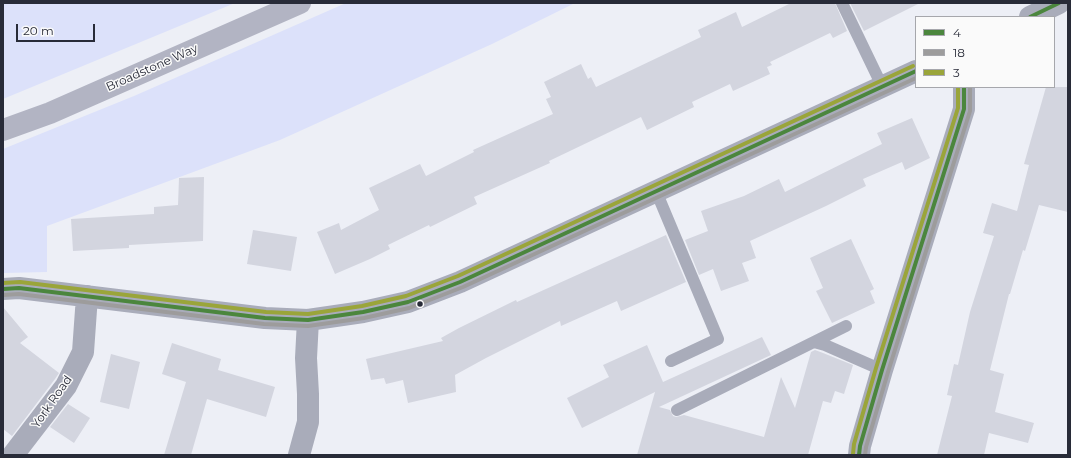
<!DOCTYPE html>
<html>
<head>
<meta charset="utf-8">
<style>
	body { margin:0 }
	#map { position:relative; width:1071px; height:458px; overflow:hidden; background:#edeff6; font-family:Montserrat,sans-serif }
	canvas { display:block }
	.frame { position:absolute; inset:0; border:4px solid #282b38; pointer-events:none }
	.legend { position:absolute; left:915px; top:16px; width:140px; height:72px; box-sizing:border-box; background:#fafafa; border:1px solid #a6a7ac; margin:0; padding:5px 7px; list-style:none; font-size:12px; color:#282b38 }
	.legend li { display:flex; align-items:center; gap:8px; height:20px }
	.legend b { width:20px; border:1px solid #a6a7ac }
	.scale { position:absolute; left:16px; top:24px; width:79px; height:18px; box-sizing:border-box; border:2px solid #282b38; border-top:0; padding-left:5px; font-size:12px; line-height:14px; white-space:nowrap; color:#282b38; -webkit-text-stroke:3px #fafafa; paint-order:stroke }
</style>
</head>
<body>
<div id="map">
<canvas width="1071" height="458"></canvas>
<div class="frame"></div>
<ul class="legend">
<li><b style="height:5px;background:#4b863d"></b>4</li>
<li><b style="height:5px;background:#9d9c9c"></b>18</li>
<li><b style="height:5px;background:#9aa53a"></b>3</li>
</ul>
<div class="scale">20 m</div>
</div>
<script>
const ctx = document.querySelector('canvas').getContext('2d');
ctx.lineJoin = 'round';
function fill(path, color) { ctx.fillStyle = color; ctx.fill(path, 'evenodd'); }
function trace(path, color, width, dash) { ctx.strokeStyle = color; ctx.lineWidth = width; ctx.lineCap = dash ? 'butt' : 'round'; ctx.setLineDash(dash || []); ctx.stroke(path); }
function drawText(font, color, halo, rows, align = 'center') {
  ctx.font = font + ' Montserrat,sans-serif'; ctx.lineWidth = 3; ctx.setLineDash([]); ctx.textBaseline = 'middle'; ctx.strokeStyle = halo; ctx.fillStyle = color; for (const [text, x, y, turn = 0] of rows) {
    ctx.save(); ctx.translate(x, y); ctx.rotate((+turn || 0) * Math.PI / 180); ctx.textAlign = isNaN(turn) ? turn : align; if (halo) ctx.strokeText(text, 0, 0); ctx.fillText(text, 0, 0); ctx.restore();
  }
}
const green = new Path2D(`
	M 3,3 L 235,3 L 3,99 Z
	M 346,3 L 575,3 L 492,44 L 280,140 L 47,226 L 47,272 L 3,273 L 3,149 L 134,96 Z`);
const building = new Path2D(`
	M 791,3 L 835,3 L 847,31 L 833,38 L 830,33 L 770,62 L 772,65 L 767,67 L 770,74 L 733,91 L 730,84 L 692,102 L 694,107 L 647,130 L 641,117 L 549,161 L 550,163 L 474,197 L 477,204 L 430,227 L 429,225 L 388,245 L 390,249 L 370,259 L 335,274 L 317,232 L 339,223 L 341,230 L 379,210 L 369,188 L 420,164 L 426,176 L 474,152 L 473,150 L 553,114 L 546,99 L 551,97 L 544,82 L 581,64 L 588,79 L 591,77 L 596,87 L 701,37 L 698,30 L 736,12 L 742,27 Z
	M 850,3 L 920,3 L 864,31 Z
	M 1046,87 L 1068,87 L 1068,212 L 1039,205 L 1025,251 L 1023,250 L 1010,294 L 1009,294 L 990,370 L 1004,374 L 995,412 L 1034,423 L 1028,443 L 989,433 L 984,455 L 937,455 L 952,396 L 947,395 L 954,364 L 958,365 L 970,312 L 994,236 L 983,233 L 992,203 L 1017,211 L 1029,165 L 1024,164 Z
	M 912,118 L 930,158 L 905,170 L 902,162 L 863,179 L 866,186 L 826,206 L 750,241 L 756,258 L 742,263 L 749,281 L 721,291 L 713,269 L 699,275 L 685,240 L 708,231 L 701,211 L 744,196 L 779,179 L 785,192 L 882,144 L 877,133 Z
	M 204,177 L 203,241 L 129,245 L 129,248 L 73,251 L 71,219 L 154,214 L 154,207 L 178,205 L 179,178 Z
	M 253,230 L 297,237 L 291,271 L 247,264 Z
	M 666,235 L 686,282 L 621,311 L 617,301 L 561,326 L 560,321 L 486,358 L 455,375 L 456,392 L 408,403 L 403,380 L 386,384 L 384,378 L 371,380 L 366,359 L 443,341 L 441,338 L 459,328 L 516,300 L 517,302 Z
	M 851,239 L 874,289 L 870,291 L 875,303 L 832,323 L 816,291 L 823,288 L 810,258 Z
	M 3,307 L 28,337 L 20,343 L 59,373 L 55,379 L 12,436 L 3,429 Z
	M 762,337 L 771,355 L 659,407 L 670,410 L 673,416 L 676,417 L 684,415 L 764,437 L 781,377 L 795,408 L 811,352 L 815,350 L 823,353 L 853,365 L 844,394 L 835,391 L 831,403 L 823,401 L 808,455 L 637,455 L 655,392 L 582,428 L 567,398 L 609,377 L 603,365 L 647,345 L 663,382 Z
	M 172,343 L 221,359 L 218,370 L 275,387 L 266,417 L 207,399 L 191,455 L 164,455 L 186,382 L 162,374 Z
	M 111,354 L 140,362 L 129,409 L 100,402 Z
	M 68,404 L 90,418 L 74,443 L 50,427 Z`);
const lane = new Path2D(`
	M 842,3 L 882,86
	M 656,191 L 718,339 L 671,361
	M 814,342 L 825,345 L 882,370
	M 677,410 L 846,326`);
const street = new Path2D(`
	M 1030,17 L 1059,3
	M 3,289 L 19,288 L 265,318 L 308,320 L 363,312 L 408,302 L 460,282 L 916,71
	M 13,455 L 66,386 L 83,352 L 87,296
	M 299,455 L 308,422 L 308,394 L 306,358 L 308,320
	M 859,455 L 860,446 L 882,370 L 964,109 L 964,87`);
const secondary = new Path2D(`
	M 3,130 L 50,113 L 300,3`);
const bus1 = new Path2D(`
	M 1030,17 L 1059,3
	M 3,289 L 19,288 L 265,318 L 308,320 L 363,312 L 408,302 L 460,282 L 916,71
	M 859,455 L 860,446 L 882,370 L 964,109 L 964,87`);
const bus2 = new Path2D(`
	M 3,295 L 19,294 L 264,324 L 308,326 L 364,318 L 409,308 L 463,287 L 916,78
	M 865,455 L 866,447 L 888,372 L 970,111 L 970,87`);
const bus3 = new Path2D(`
	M 3,283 L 20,282 L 266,312 L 308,314 L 362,306 L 406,296 L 458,276 L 913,66
	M 853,454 L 854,444 L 876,368 L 958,108 L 958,87`);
const markers = [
	[420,304,3.5,"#282b38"]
];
const streetNames = [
	["Broadstone Way",152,68,-24],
	["York Road",52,402,-55]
];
fill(green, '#dce1fa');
fill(building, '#d3d5df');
trace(lane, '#a9acba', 12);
trace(street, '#a9acba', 22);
trace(secondary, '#b2b4c3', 22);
trace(bus1, '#4b863d', 4);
trace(bus2, '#9d9c9c', 4);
trace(bus3, '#9aa53a', 4);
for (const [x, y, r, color] of markers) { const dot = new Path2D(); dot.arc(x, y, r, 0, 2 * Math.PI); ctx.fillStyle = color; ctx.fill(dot); trace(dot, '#fafafa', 1.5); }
drawText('12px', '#282b38', '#fafafa', streetNames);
</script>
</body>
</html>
